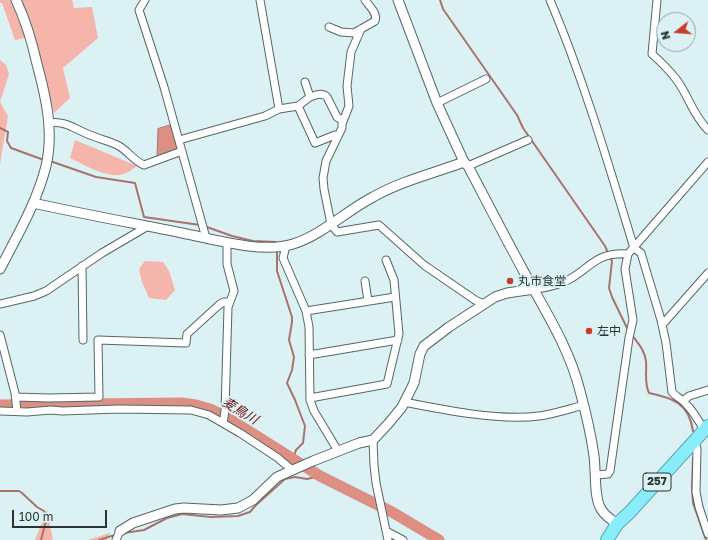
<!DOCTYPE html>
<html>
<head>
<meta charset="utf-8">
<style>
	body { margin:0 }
	#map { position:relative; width:708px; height:540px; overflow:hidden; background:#dcf1f4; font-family:"Golos Text",sans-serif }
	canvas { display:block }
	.north { position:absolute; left:656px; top:12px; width:40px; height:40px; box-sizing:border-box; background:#dcf1f4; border:1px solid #95a5a8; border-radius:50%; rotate:253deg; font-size:11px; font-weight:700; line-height:16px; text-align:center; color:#2b3335 }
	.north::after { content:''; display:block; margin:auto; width:14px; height:18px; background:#c83b2f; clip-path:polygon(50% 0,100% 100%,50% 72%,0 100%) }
	.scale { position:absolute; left:12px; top:510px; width:95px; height:18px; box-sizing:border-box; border:2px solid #2b3335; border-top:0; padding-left:5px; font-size:12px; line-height:14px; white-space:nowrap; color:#2b3335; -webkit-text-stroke:3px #dcf1f4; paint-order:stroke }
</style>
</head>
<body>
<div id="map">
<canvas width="708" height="540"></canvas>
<div class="north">N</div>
<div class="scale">100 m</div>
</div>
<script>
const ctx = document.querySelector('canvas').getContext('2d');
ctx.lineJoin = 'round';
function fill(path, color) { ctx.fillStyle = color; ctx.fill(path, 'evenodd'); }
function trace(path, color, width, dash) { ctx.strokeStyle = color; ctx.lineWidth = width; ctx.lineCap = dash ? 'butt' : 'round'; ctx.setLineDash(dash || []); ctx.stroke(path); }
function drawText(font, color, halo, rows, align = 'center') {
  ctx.font = font + ' "Golos Text","Noto Sans JP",sans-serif'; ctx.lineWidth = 4; ctx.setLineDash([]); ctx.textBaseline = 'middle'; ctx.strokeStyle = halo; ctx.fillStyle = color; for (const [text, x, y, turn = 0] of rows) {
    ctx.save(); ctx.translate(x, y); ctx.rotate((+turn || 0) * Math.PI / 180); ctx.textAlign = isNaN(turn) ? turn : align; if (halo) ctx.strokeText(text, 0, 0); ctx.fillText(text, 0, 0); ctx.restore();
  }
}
const green = new Path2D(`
	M 0,0 L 72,0 L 74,8 L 92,7 L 98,38 L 63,68 L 70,98 L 54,113 L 34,36 L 15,40 L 2,3 L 0,3 Z
	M 0,60 L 6,65 L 9,74 L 0,102 L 8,116 L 0,164 Z
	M 75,140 L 137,166 C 130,171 123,176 114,175 C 99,174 83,164 70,158 Z
	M 145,261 L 163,262 L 169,271 L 175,290 L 166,300 L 149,298 L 142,282 L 139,269 Z
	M 47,510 L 53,540 L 35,540 Z
	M 110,533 L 107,540 L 88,540 Z`);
const water = new Path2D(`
	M 171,125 L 172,127 L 178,147 L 176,151 L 157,158 L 158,129 Z`);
const stream = new Path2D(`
	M 440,0 L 443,9 L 517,115 L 523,128 L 605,246 L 608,253
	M 0,128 L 8,132 L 7,141 L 11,148 L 44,160
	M 50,161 L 96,177 L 135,183 L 144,217 L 200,225
	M 204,226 L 232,236 L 253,241 L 276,242 L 276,244
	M 277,250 L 277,271 L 292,317 L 292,322 L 289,340 L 294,357 L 292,370 L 287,383 L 295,400 L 305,426 L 303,443 L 296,450 L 293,459
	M 610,257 L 612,261 L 609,288 L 612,297 L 628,330
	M 632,335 C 638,343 645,351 646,361 C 647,372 644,383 649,393 C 673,398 689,403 693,431
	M 693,458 L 692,488 L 693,503 L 706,540
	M 0,491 L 19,491 L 22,493 L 37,507 L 44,511 L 47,517 L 41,540
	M 124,533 L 144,530 L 167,518 L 182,514 L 211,517 L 238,516 L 250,512 L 256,505 L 285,479 L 295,477 L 307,479 L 320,476
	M 99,540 L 115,535`);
const river = new Path2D(`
	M 0,405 L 181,403 L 196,405 L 210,409 L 228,418 L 320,476 L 392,512 L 439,540`);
const minor = new Path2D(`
	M 145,0 L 139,10 L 164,87 L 206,238
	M 550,0 C 584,80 609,166 634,248 L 641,253 L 661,320 L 666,343 L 672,392 C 676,397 682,399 686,404 C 694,412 699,421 704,430
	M 657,0 L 652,54 C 661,62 669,70 676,79 C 689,96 692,114 708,130
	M 329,27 L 341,32 L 354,33 L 375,21 C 378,13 369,6 365,0
	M 361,29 L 351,52 L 347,86 L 349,106 L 342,124 L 342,128 L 326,161 L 323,178 L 324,189 L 331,224 L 337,232 L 379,225 L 424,265 L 475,300 L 484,304
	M 305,82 L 310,97 C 316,95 322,92 327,97 L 337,117 L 343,121
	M 437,103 L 486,79
	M 298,106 L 315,143 L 335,135 L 338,136
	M 279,109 L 298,106 L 310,97
	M 49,123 C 66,120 77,131 93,136 C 102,140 110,141 119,146 C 128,151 134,161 144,165 L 182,151
	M 179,140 L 265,116 L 279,109 L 260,0
	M 468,166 L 528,140
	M 286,246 L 283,258 L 306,311 L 309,327 L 310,400 L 314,411 L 338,451
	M 82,266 L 83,340
	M 365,281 L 368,301
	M 534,289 C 544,288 554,286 564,282 C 591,270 592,252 628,254 L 708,162
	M 0,304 L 34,296 L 46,291 L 102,253 L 148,226
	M 306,311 L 395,297
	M 662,325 L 708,273
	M 0,335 L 15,393 L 17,411
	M 309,355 L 398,340
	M 16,397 L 49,398 L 99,397 L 98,340 L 186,343 L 187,334 L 220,304 L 224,302 L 230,302
	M 310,398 L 387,384 L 399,334 L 394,280 L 386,260
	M 683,401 L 689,396 L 708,390
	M 404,402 C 444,410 499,421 539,416 C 554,414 569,409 584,405
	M 0,411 L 27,412 L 51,410 L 62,411 L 118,409 L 191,410 L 209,415 L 240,433 L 278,458 L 292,470
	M 223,423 L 225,411 L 228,307 L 234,291 L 227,264 L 227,242
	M 373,440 L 374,465 L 376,483 L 388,540
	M 694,442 L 697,448 L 696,492 L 699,507 L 708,534
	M 596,475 L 608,474 L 610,471 L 629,338 L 633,320 L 625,269 L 628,254
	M 386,531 L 403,540
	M 116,540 L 120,531`);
const tertiary = new Path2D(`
	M 398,0 L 437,103 L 464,162 L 468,166 C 488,204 508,243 529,281 C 549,317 570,351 580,391 C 586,413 591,434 594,456 C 596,470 594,496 600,507 C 603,515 611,519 617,524
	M 33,203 C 83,214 132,223 182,233 C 213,239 262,254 293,244 C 322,235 346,211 373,197 C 401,181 434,173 464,162
	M 0,269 C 17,236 37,202 46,166 C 54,132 46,97 37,64 C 32,42 26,21 16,0
	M 120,531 L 133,523 L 175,509 L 184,508 L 221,510 L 238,508 L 253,500 L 277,477 L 313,461 L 359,443 L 373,440 L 388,424 L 402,407 L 414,383 L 420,354 L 424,346 L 449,327 L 495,297 L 507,293 L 534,289`);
const trunk = new Path2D(`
	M 607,540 L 617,524 L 630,512 L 708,426`);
const markers = [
	[510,281,4,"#c83b2f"],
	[589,331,4,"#c83b2f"]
];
const shields = [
	[657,482,28]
];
const shieldNames = [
	["257",657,482]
];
const poiNames = [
	["丸市食堂",518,281],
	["左中",597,331]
];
const waterNames = [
	["麦鳥川",240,411,31]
];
fill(green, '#f5b5ab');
fill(water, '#dd8f84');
trace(water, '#a8736c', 1);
trace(stream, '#a8736c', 2);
trace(river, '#dd8f84', 11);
trace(minor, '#546669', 9);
trace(tertiary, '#546669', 11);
trace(trunk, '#55a9b4', 14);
trace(minor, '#fff', 7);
trace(tertiary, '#fff', 9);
trace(trunk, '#8aecfa', 12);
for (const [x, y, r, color] of markers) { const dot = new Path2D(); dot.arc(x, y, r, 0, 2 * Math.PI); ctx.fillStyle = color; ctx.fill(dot); trace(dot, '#dcf1f4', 1.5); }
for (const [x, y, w] of shields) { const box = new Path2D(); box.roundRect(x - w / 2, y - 9, w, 18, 3); ctx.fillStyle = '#dcf1f4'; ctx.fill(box); trace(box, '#2b3335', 1); }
drawText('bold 11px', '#2b3335', null, shieldNames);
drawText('12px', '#2b3335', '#dcf1f4', poiNames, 'left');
drawText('italic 13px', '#670906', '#dcf1f4', waterNames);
</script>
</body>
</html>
